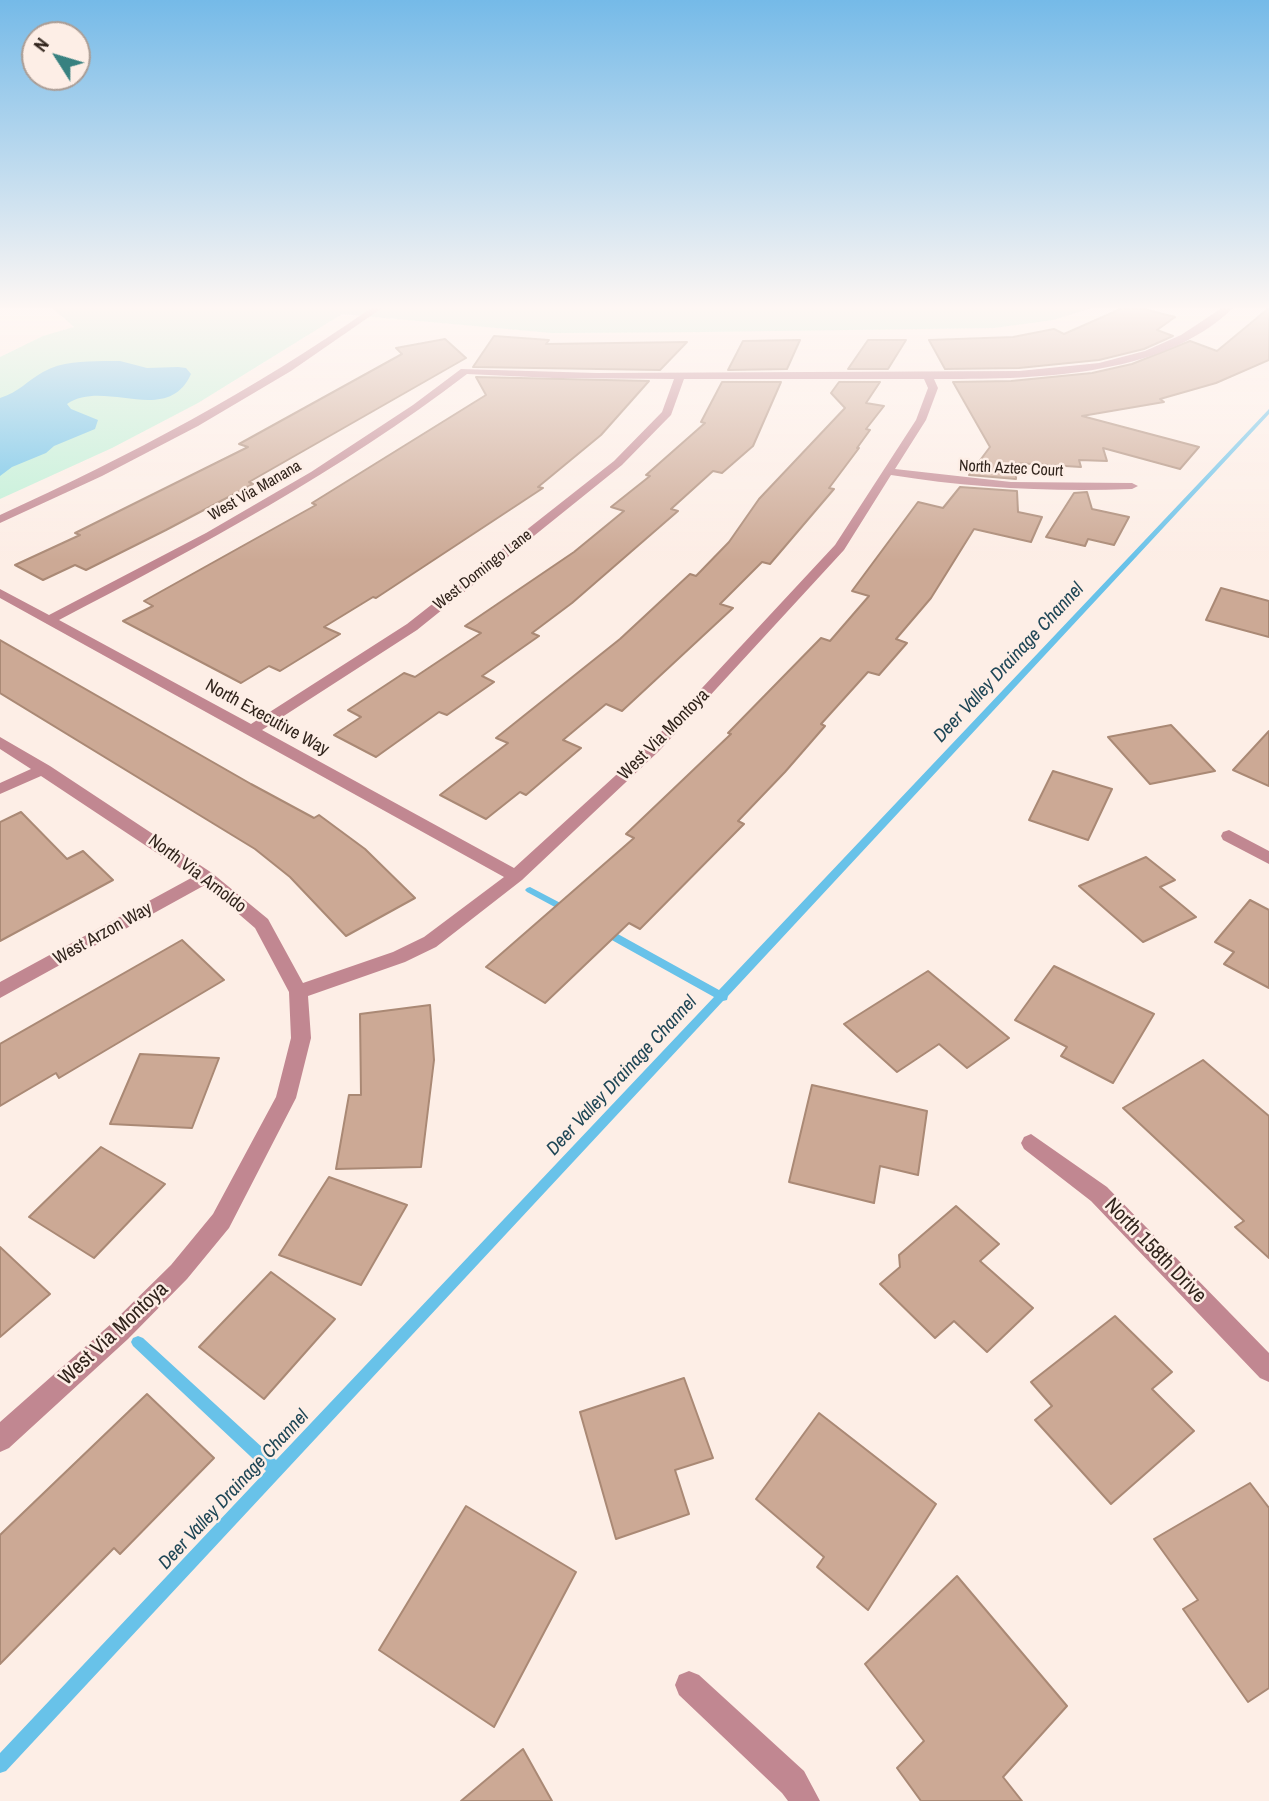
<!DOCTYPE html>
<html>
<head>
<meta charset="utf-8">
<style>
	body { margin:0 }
	#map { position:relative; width:1269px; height:1801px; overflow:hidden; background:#fdeee6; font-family:"Archivo Narrow",sans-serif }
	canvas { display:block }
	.north { position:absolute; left:21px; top:21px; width:70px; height:70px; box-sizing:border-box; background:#fdeee6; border:2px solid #ab9d95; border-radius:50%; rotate:307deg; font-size:19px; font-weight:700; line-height:28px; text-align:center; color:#31241c }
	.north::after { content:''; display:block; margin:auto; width:24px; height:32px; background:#388180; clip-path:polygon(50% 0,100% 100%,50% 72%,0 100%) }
</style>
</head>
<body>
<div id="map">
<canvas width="1269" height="1801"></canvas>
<div class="north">N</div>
</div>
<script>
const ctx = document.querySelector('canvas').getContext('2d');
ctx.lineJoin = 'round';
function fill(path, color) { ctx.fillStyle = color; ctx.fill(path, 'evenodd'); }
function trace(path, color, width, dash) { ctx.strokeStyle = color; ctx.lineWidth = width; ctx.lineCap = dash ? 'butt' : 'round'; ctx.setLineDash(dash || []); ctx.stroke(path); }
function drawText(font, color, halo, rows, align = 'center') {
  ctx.font = font + ' "Archivo Narrow",sans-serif'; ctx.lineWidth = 5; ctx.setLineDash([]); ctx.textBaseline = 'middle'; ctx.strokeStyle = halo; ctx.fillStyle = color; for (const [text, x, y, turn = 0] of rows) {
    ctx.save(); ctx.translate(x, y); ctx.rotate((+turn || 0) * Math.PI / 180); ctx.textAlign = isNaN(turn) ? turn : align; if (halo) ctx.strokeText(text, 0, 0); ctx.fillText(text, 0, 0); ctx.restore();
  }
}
const green = new Path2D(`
	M 53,308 L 1090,308 L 1053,320 L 994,328 L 701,332 L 552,333 L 342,314 L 198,403 L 112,448 L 0,499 L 0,357 L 43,336 L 74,327 Z`);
const water = new Path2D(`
	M 104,361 L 120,361 L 147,368 L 178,367 L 186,368 L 191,374 C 167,427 105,378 67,404 L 71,409 L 98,420 L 95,429 L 54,446 L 46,453 L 12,467 L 0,476 L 0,398 C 19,392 27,381 43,372 C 62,361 83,362 104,361 Z`);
const stream = new Path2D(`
	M 1269,409 L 1269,414 L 728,996 L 727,1000 L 723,1001 L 6,1771 L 0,1773 L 0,1753 L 266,1471 L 133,1346 L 131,1342 L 133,1338 L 138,1336 L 143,1338 L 276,1460 L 714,997 L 601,934 L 599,931 L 601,928 L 607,928 L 719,990 Z
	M 530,887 L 570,908 L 572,910 L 570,912 L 564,912 L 527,892 L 525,890 L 527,888 Z`);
const building = new Path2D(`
	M 1123,308 L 1139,308 L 1175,317 L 1157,330 L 1173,336 L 1144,349 L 1099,360 L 1019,368 L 945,369 L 929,340 L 1013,337 L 1054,329 L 1064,334 Z
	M 1269,308 L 1269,360 L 1216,383 L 1160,399 L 1164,402 L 1082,416 L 1199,447 L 1180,469 L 1103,448 L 1107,461 L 1079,460 L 1081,467 L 1016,463 L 1016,479 L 969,475 L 990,447 L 953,382 L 1011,381 L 1092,373 L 1132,364 L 1190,341 L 1217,351 Z
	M 494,336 L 549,340 L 546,344 L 687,342 L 660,370 L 473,367 Z
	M 445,339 L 466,358 L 249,482 L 253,484 L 166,530 L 86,570 L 75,565 L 43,580 L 15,565 L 80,535 L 75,533 L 248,447 L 239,444 L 402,354 L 396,348 Z
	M 800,340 L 787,369 L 728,370 L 743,341 Z
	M 868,340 L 906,340 L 888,369 L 848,369 Z
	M 476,377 L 649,381 L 601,435 L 538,487 L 543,488 L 376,598 L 373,597 L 324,627 L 340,634 L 280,671 L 269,666 L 241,683 L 123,621 L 153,606 L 144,601 L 316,505 L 312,503 L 486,395 Z
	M 722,382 L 781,382 L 753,446 L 722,473 L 713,471 L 671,509 L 678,511 L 572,603 L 532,633 L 539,636 L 482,676 L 494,682 L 447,715 L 439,712 L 376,757 L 334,735 L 361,717 L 348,710 L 404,673 L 415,677 L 481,633 L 465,626 L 574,552 L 624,511 L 611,507 L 650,476 L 646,475 L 705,423 L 701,422 Z
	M 839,382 L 880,382 L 866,403 L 884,406 L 866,429 L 870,430 L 857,448 L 859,448 L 829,488 L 834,489 L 770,564 L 762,562 L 720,604 L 733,608 L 622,711 L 606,704 L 563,740 L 581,748 L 526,795 L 520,792 L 486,819 L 440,795 L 508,743 L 496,738 L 620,639 L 690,574 L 696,576 L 729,542 L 759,499 L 845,408 L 831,393 Z
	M 960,487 L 1017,491 L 1018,512 L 1042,517 L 1031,542 L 974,529 L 931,598 L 896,639 L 907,643 L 879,675 L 868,672 L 821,724 L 825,726 L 785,772 L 738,821 L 744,824 L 640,929 L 629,923 L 545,1003 L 486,967 L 634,838 L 626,834 L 731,734 L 728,733 L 821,638 L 830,641 L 869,596 L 852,591 L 918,502 L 943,508 Z
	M 1087,492 L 1092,509 L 1129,517 L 1114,545 L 1088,539 L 1085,546 L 1046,537 L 1074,493 Z
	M 1221,588 L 1269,601 L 1269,637 L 1206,620 Z
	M 0,640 L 251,784 L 314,818 L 319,815 L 365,849 L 415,898 L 346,936 L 290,877 L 255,849 L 0,693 Z
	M 1171,725 L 1215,771 L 1150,784 L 1108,737 Z
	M 1269,731 L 1269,786 L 1233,770 Z
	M 1053,771 L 1112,789 L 1088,840 L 1029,820 Z
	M 21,812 L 67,859 L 83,851 L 113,880 L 0,941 L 0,822 Z
	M 1146,857 L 1175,880 L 1160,887 L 1196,917 L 1143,942 L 1079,886 Z
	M 1250,900 L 1269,910 L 1269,988 L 1224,964 L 1234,952 L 1215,942 Z
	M 182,940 L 224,980 L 59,1078 L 56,1073 L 0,1106 L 0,1044 Z
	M 1054,966 L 1154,1014 L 1113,1083 L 1061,1056 L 1067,1047 L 1015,1020 Z
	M 928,971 L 1009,1038 L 967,1068 L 939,1044 L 897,1072 L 844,1024 Z
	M 430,1005 L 434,1060 L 421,1167 L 336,1169 L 349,1095 L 361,1095 L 360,1014 Z
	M 140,1054 L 219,1058 L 192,1128 L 110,1124 Z
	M 1203,1060 L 1269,1116 L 1269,1258 L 1235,1227 L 1244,1221 L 1123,1108 Z
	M 812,1085 L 927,1111 L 918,1175 L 880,1166 L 874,1203 L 789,1182 Z
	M 101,1147 L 165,1184 L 94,1258 L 29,1217 Z
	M 329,1177 L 407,1205 L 361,1285 L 279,1255 Z
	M 956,1206 L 999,1244 L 980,1261 L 1033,1308 L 987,1352 L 954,1321 L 935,1338 L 880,1284 L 900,1267 L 899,1255 Z
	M 0,1247 L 50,1294 L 0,1337 Z
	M 271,1272 L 335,1319 L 264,1399 L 199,1347 Z
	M 1115,1316 L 1172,1372 L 1152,1389 L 1194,1431 L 1111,1504 L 1035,1420 L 1052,1406 L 1031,1382 Z
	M 684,1378 L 713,1458 L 675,1470 L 689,1514 L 616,1539 L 580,1412 Z
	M 147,1394 L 214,1458 L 120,1554 L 114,1548 L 0,1664 L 0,1535 Z
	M 819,1413 L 936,1504 L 868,1610 L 817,1567 L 824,1557 L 756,1499 Z
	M 1250,1483 L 1269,1508 L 1269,1688 L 1248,1702 L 1183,1609 L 1198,1600 L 1154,1539 Z
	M 466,1506 L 576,1572 L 494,1727 L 379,1650 Z
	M 957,1576 L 1067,1706 L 1003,1777 L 1022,1801 L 921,1801 L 897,1768 L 924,1741 L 865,1664 Z
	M 523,1749 L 552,1801 L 461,1801 L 506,1763 Z`);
const minor = new Path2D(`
	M 371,308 L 382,308 L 291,371 L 198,426 L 102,476 L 0,523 L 0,515 C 130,456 254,390 371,308 Z
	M 1222,308 L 1233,308 C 1160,379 1029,379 934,379 L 938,388 L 926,420 L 895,469 L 1011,482 L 1132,483 L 1138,486 L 1132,489 C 1051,492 971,488 891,475 L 844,550 L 659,751 L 522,880 L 436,947 L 405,962 L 308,996 L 311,1038 L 296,1098 L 229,1228 L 187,1279 L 128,1339 L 9,1448 L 0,1452 L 0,1422 L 112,1323 L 171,1265 L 213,1214 L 276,1097 L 291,1038 L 289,992 L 255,928 L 205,885 L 0,998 L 0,982 L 193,877 L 41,776 L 0,794 L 0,783 L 31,769 L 0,749 L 0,737 L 50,766 L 212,873 L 268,919 L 303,983 L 393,952 L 424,937 L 504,877 L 0,598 L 0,589 L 49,615 L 206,533 L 311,472 L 413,405 L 461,369 L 597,373 L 1019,371 L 1099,363 L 1145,351 L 1181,335 ZM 467,374 L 553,378 L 674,379 L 662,412 L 614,461 L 407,624 L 251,724 L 59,620 C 201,546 340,471 467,374 ZM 684,379 L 924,379 L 928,388 L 916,420 L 835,545 L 649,745 L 514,868 L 262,730 L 417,630 L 622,465 L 671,415 Z
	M 1229,830 L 1269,851 L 1269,864 L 1223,840 L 1221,836 L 1223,832 Z
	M 1031,1134 L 1107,1187 L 1269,1353 L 1269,1382 L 1260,1378 L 1091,1201 L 1024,1149 L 1021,1143 L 1024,1137 Z
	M 689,1671 L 699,1675 L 804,1771 L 820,1801 L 788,1801 L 782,1793 L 679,1695 L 675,1685 L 679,1675 Z`);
const farStreetnames = [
	["North Aztec Court",1011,469,3],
	["West Via Manana",255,491,-30],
	["West Domingo Lane",483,570,-38]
];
const streetNames = [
	["North Executive Way",267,718,29],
	["West Via Montoya",664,735,-45],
	["North Via Arnoldo",197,874,37],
	["West Arzon Way",103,934,-29]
];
const waterNames = [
	["Deer Valley Drainage Channel",1009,663,-47],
	["Deer Valley Drainage Channel",622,1076,-47],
	["Deer Valley Drainage Channel",234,1490,-47]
];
const nearStreetnames = [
	["North 158th Drive",1155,1251,46],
	["West Via Montoya",114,1334,-43]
];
fill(green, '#bdf0d6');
fill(water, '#68c2e9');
fill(stream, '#68c2e9');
fill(building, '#cca995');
trace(building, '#aa8975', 2);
fill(minor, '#c18791');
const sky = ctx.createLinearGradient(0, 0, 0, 560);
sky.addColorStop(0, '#75bae8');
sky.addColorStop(0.55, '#fef7f4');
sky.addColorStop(1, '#fef7f400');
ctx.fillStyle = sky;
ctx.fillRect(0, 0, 1269, 560);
drawText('16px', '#31241c', '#fdeee6', farStreetnames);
drawText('18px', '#31241c', '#fdeee6', streetNames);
drawText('italic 19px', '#1e4656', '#fdeee6', waterNames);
drawText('21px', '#31241c', '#fdeee6', nearStreetnames);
</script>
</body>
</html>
